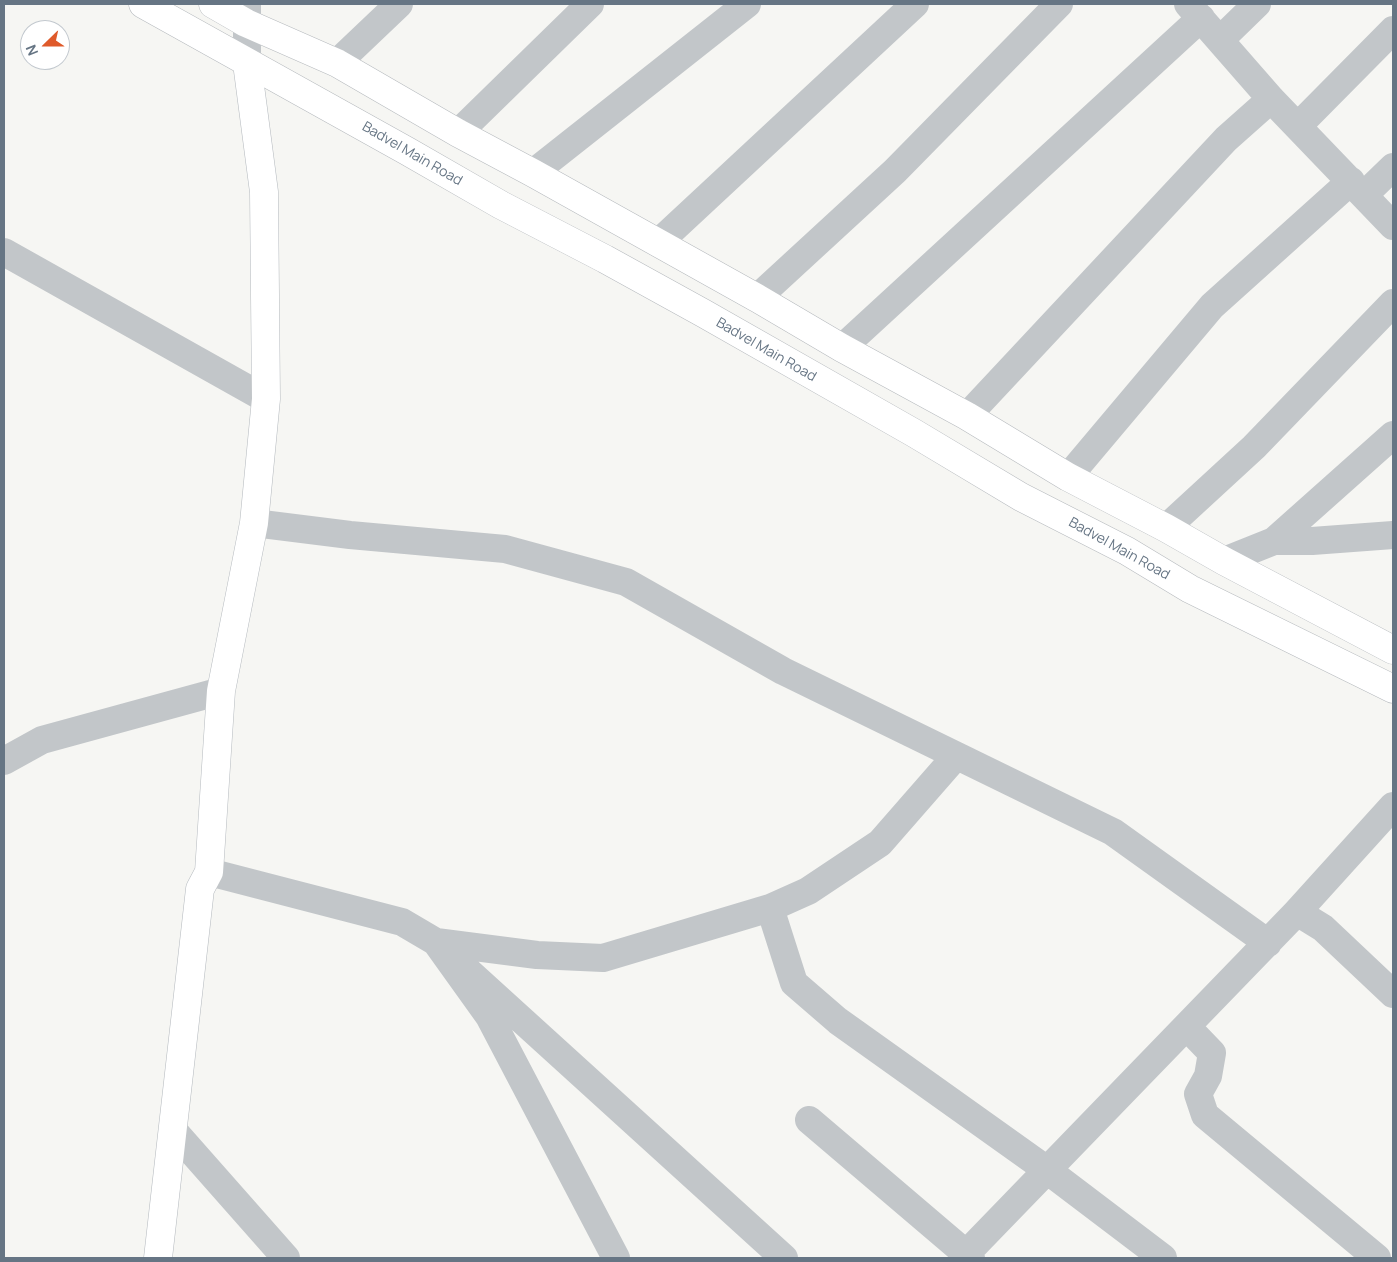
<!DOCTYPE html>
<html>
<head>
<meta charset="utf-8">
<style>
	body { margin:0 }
	#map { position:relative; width:1397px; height:1262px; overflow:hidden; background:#f6f6f3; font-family:Manrope,sans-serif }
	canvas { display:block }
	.frame { position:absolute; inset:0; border:5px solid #667584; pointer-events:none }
	.north { position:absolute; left:20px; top:20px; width:50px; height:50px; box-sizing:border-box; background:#fff; border:1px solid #c2c8ce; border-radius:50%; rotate:248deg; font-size:14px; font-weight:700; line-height:20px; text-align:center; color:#667584 }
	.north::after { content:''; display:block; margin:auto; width:18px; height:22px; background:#df5a2a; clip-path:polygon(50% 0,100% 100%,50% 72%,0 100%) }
</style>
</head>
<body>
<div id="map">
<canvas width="1397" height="1262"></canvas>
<div class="frame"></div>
<div class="north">N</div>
</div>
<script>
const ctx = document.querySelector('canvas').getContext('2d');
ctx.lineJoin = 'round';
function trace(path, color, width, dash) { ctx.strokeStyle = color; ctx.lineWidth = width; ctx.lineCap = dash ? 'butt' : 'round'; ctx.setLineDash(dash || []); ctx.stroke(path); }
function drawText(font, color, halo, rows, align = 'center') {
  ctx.font = font + ' Manrope,sans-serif'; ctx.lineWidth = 5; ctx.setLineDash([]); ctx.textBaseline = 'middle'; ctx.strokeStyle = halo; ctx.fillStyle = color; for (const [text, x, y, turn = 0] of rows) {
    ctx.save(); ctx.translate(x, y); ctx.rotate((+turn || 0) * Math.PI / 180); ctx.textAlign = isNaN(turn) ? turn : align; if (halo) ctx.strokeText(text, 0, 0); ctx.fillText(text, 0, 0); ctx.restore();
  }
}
const minor = new Path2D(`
	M 1188,4 L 1271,99 L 1393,226
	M 1220,40 L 1257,4
	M 247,63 L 247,4
	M 337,63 L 399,4
	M 1298,126 L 1393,30
	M 458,133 L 590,4
	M 533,173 L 747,4
	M 1364,195 L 1393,167
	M 658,243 L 915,4
	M 4,252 L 266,399
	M 757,298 L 895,171 L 1059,4
	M 842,348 L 1201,18
	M 967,416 L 1226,139 L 1271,99
	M 1068,477 L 1212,306 L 1351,181
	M 254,523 L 350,535 L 505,549 L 626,582 L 783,671 L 1113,832 L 1268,943
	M 1166,528 L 1254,447 L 1393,303
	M 1274,541 L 1393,435
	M 1224,561 L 1274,541 L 1312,541 L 1393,535
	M 4,761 L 42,740 L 221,691
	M 209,872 L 402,922 L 436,942 L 489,1016 L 616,1258
	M 770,908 L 794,983 L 838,1021 L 1047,1170 L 1163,1258
	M 1297,912 L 1393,806
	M 1187,1027 L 1212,1053 L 1208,1076 L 1198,1094 L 1205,1115 L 1377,1258
	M 809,1120 L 971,1258
	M 173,1130 L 286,1258
	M 784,1258 L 436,942 L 537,955 L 603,958 L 770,908 L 808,891 L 880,843 L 956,756
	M 962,1258 L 1297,912 L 1323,928 L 1393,994`);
const secondary = new Path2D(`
	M 158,1258 L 200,889 L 209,872 L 221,691 L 254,523 L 266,399 L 264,192 L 247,63`);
const primary = new Path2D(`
	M 143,4 L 407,151 L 501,205 L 605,259 L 703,313 L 914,433 L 1021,497 L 1127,551 L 1190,589 L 1393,689
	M 213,4 L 246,23 L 337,63 L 458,133 L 533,173 L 757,298 L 842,348 L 967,416 L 1068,477 L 1166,528 L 1224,561 L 1393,650`);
const streetNames = [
	["Badvel Main Road",412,154,30],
	["Badvel Main Road",766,350,30],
	["Badvel Main Road",1119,549,29]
];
trace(secondary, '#b4b9be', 29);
trace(primary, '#b5b9bd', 29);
trace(minor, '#c2c6c9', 28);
trace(secondary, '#fff', 28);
trace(primary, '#fff', 28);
drawText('14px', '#667584', '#fff', streetNames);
</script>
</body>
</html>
